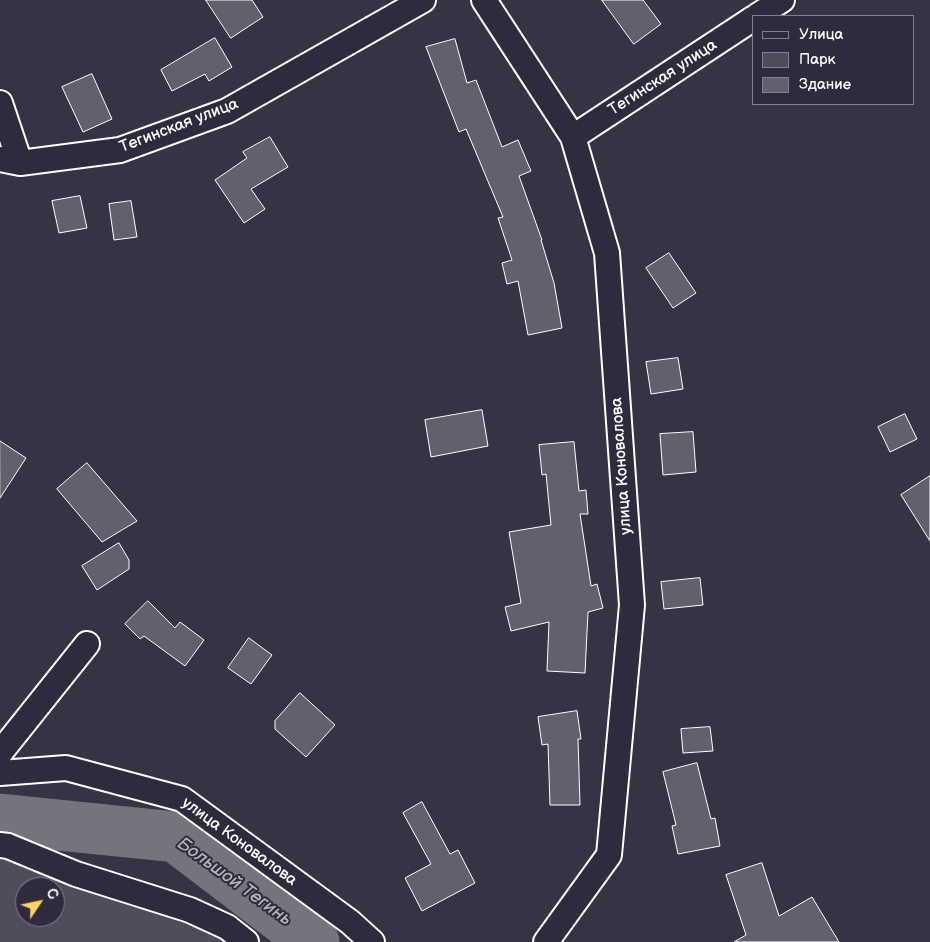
<!DOCTYPE html>
<html>
<head>
<meta charset="utf-8">
<style>
	body { margin:0 }
	#map { position:relative; width:930px; height:942px; overflow:hidden; background:#373345; font-family:"Balsamiq Sans",sans-serif }
	canvas { display:block }
	.legend { position:absolute; left:752px; top:15px; width:162px; height:90px; box-sizing:border-box; background:#2f2a3d; border:1px solid #827f8b; margin:0; padding:6px 9px; list-style:none; font-size:15px; color:#fff }
	.legend li { display:flex; align-items:center; gap:10px; height:25px }
	.legend b { width:25px; border:1px solid #827f8b }
	.north { position:absolute; left:15px; top:877px; width:50px; height:50px; box-sizing:border-box; background:#2f2a3d; border:1px solid #827f8b; border-radius:50%; rotate:56deg; font-size:14px; font-weight:700; line-height:20px; text-align:center; color:#fff }
	.north::after { content:''; display:block; margin:auto; width:18px; height:22px; background:#ffd166; clip-path:polygon(50% 0,100% 100%,50% 72%,0 100%) }
</style>
</head>
<body>
<div id="map">
<canvas width="930" height="942"></canvas>
<ul class="legend">
<li><b style="height:6px;background:#2f2a3d"></b>Улица</li>
<li><b style="height:14px;background:#514c5c"></b>Парк</li>
<li><b style="height:14px;background:#635f6d"></b>Здание</li>
</ul>
<div class="north">С</div>
</div>
<script>
const ctx = document.querySelector('canvas').getContext('2d');
ctx.lineJoin = 'round';
function fill(path, color) { ctx.fillStyle = color; ctx.fill(path, 'evenodd'); }
function trace(path, color, width, dash) { ctx.strokeStyle = color; ctx.lineWidth = width; ctx.lineCap = dash ? 'butt' : 'round'; ctx.setLineDash(dash || []); ctx.stroke(path); }
function drawText(font, color, halo, rows, align = 'center') {
  ctx.font = font + ' "Balsamiq Sans",sans-serif'; ctx.lineWidth = 4; ctx.setLineDash([]); ctx.textBaseline = 'middle'; ctx.strokeStyle = halo; ctx.fillStyle = color; for (const [text, x, y, turn = 0] of rows) {
    ctx.save(); ctx.translate(x, y); ctx.rotate((+turn || 0) * Math.PI / 180); ctx.textAlign = isNaN(turn) ? turn : align; if (halo) ctx.strokeText(text, 0, 0); ctx.fillText(text, 0, 0); ctx.restore();
  }
}
const green = new Path2D(`
	M 0,855 L 174,910 L 232,942 L 0,942 ZM 25,887 L 55,887 L 55,917 L 25,917 Z`);
const river = new Path2D(`
	M 0,819 L 176,837 L 314,942`);
const building = new Path2D(`
	M 206,0 L 252,0 L 263,17 L 231,38 Z
	M 602,0 L 643,0 L 661,24 L 634,44 Z
	M 215,38 L 232,67 L 209,81 L 205,74 L 172,91 L 161,70 Z
	M 455,39 L 467,83 L 476,80 L 502,147 L 518,140 L 531,171 L 519,176 L 542,240 L 541,240 L 554,283 L 562,328 L 528,335 L 518,281 L 507,284 L 502,263 L 512,260 L 498,218 L 503,217 L 466,129 L 459,132 L 426,47 Z
	M 92,74 L 112,119 L 83,132 L 62,87 Z
	M 270,137 L 288,167 L 251,189 L 265,209 L 244,223 L 215,180 L 247,158 L 243,152 Z
	M 80,196 L 87,228 L 59,233 L 52,201 Z
	M 131,201 L 137,237 L 114,240 L 109,204 Z
	M 669,253 L 696,293 L 673,308 L 646,268 Z
	M 678,358 L 683,389 L 651,394 L 646,362 Z
	M 482,410 L 488,446 L 431,457 L 425,420 Z
	M 905,414 L 917,439 L 890,452 L 878,427 Z
	M 693,432 L 696,472 L 663,475 L 660,434 Z
	M 0,441 L 26,458 L 0,498 Z
	M 574,442 L 579,491 L 586,490 L 588,514 L 580,514 L 591,586 L 597,584 L 603,608 L 588,612 L 585,673 L 547,671 L 549,622 L 511,631 L 505,607 L 521,603 L 509,532 L 551,525 L 546,474 L 542,475 L 539,445 Z
	M 87,463 L 137,521 L 102,542 L 57,489 Z
	M 930,476 L 930,541 L 901,495 Z
	M 119,543 L 129,560 L 129,569 L 97,590 L 82,566 Z
	M 700,578 L 703,605 L 664,609 L 661,582 Z
	M 148,601 L 175,628 L 180,622 L 204,640 L 185,666 L 144,636 L 140,639 L 125,624 Z
	M 249,638 L 272,655 L 251,684 L 228,668 Z
	M 300,693 L 335,725 L 306,757 L 275,729 L 275,721 Z
	M 577,711 L 581,739 L 578,739 L 580,805 L 550,805 L 548,744 L 542,745 L 538,717 Z
	M 710,727 L 713,751 L 683,753 L 681,729 Z
	M 697,763 L 711,819 L 715,818 L 720,846 L 678,854 L 672,826 L 676,825 L 663,772 Z
	M 422,802 L 450,854 L 458,850 L 475,883 L 422,911 L 405,878 L 431,864 L 403,813 Z
	M 762,863 L 779,916 L 812,897 L 839,942 L 734,942 L 746,935 L 726,875 Z`);
const street = new Path2D(`
	M 484,0 L 573,137 L 607,253 L 632,605 L 609,855 L 546,942
	M 757,16 L 782,0
	M 0,103 L 20,163
	M 573,137 L 754,18
	M 0,159 L 20,163 L 120,150 L 227,111 L 423,0
	M 0,753 L 87,644
	M 0,773 L 66,768 L 182,799 L 350,922 L 372,942
	M 0,845 L 8,846 L 76,874 L 190,910 L 227,927 L 246,942`);
const streetNames = [
	["Тегинская улица",663,78,-33],
	["Тегинская улица",179,126,-21],
	["улица Коновалова",622,466,-94],
	["улица Коновалова",239,842,36]
];
const waterNames = [
	["Большой Тегинь",234,882,36]
];
fill(green, '#514c5c');
trace(river, '#76737f', 51);
fill(building, '#635f6d');
trace(building, '#fff', 1);
trace(street, '#fff', 28);
trace(street, '#2f2a3d', 24);
drawText('16px', '#fff', '#2f2a3d', streetNames);
drawText('italic 18px', '#b4b2b9', '#2f2a3d', waterNames);
</script>
</body>
</html>
